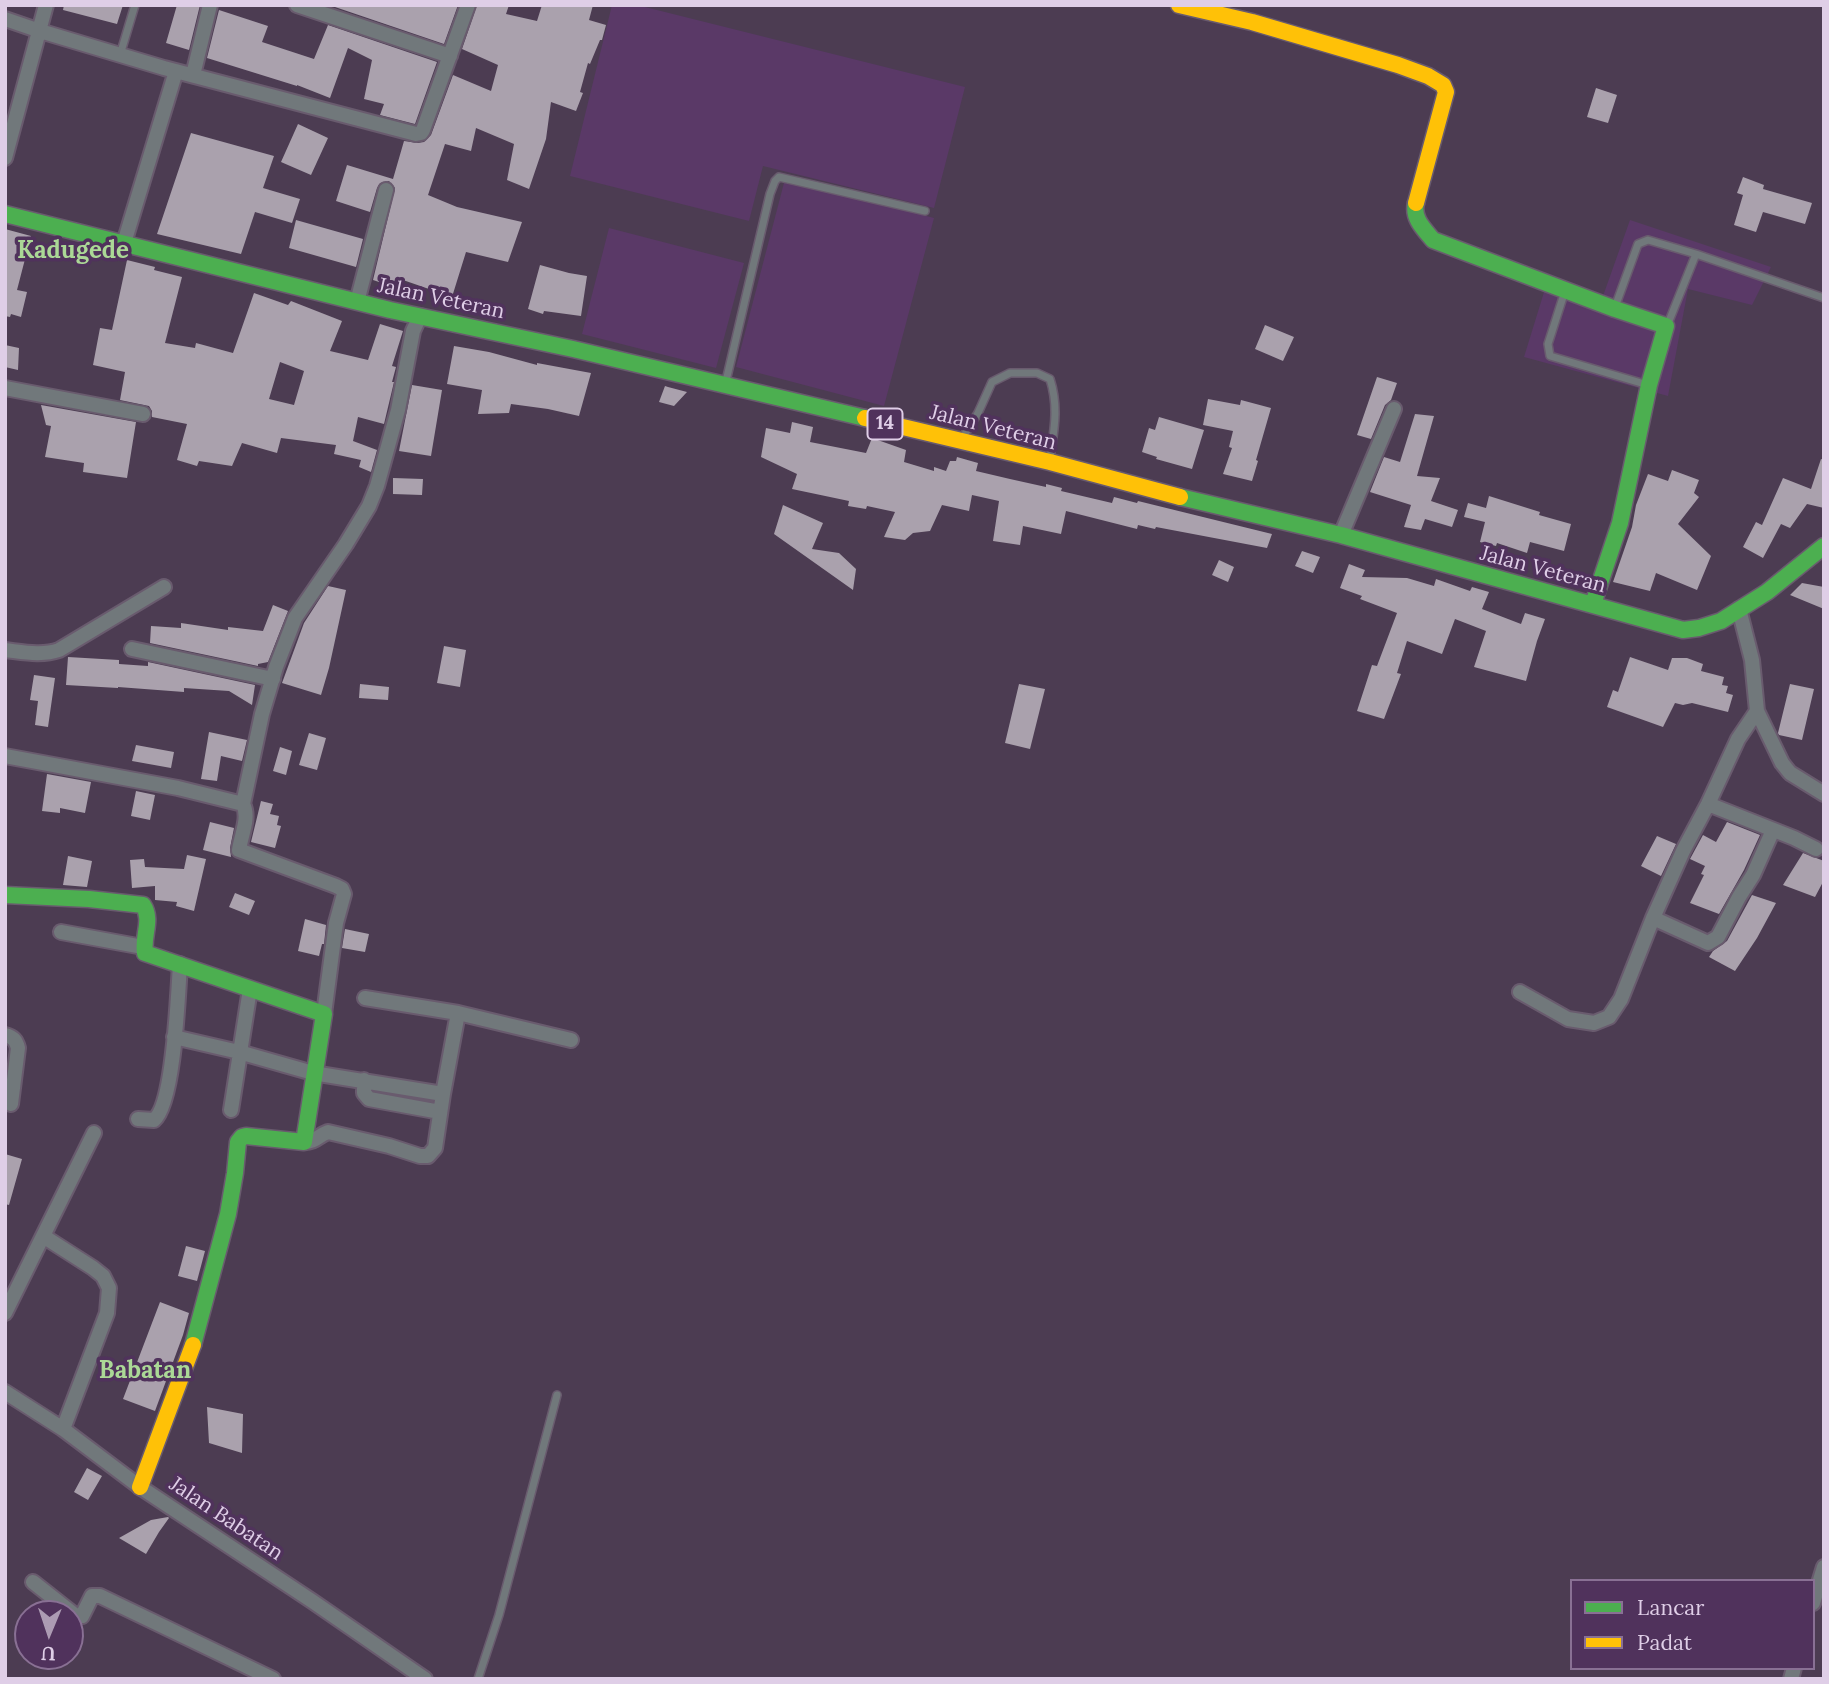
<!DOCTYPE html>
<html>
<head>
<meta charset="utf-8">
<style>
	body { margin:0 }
	#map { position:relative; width:1829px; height:1684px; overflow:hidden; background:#4c3c52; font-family:Lora,serif }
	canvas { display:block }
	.frame { position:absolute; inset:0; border:7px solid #dfcee7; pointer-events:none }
	.legend { position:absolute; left:1570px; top:1579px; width:245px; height:91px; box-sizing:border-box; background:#50325c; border:2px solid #897094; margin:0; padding:9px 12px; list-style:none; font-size:21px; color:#dfcee7 }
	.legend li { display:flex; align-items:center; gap:14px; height:35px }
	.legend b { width:35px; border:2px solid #897094 }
	.north { position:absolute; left:14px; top:1600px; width:70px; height:70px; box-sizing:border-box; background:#50325c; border:2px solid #897094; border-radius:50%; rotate:182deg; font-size:19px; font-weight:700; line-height:28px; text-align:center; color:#dfcee7 }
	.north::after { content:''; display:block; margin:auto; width:24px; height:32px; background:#ac9bb3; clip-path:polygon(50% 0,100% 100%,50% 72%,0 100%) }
</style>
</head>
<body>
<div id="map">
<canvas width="1829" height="1684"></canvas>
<div class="frame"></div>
<ul class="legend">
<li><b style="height:9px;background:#4caf50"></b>Lancar</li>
<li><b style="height:9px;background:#ffc107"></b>Padat</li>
</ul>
<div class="north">U</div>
</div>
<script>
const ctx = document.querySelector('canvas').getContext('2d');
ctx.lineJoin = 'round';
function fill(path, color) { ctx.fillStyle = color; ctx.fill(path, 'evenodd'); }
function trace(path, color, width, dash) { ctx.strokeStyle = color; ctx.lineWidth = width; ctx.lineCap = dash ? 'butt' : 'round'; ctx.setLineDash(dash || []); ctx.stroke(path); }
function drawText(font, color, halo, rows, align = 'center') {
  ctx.font = font + ' Lora,serif'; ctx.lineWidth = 7; ctx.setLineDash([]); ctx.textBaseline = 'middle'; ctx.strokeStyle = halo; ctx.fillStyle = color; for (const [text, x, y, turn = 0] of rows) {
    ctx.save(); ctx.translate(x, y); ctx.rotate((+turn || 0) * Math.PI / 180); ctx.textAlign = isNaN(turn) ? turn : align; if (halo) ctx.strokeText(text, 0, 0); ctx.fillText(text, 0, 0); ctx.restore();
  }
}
const built = new Path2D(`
	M 612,5 L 637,5 L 965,87 L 934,208 L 763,166 L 749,221 L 570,176 Z
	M 785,179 L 934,218 L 884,406 L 736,367 Z
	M 1630,220 L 1771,267 L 1752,305 L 1688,289 L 1668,396 L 1524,357 L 1549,276 L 1603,296 Z
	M 609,228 L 744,263 L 716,368 L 582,334 Z`);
const building = new Path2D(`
	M 64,5 L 123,5 L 117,24 L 63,10 Z
	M 177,5 L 200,5 L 189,50 L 166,43 Z
	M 336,5 L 458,5 L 444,44 L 335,7 Z
	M 477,5 L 509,5 L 506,14 L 537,21 L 542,5 L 593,5 L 589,20 L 606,25 L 602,40 L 600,40 L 590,64 L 588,63 L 580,92 L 583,93 L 576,111 L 551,102 L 546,139 L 529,189 L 507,180 L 514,144 L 476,128 L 471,151 L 445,144 L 428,195 L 457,207 L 522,222 L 508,262 L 466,252 L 452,297 L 403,280 L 400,289 L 373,280 L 395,188 L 389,181 L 380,183 L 377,188 L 370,212 L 336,201 L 347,165 L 393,179 L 404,141 L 418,143 L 424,142 L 431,135 L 453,75 L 491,91 L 498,65 L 462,49 Z
	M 219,10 L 268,26 L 262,42 L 314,59 L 328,25 L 437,62 L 415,124 L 380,115 L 384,104 L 364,99 L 372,60 L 348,48 L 330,98 L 297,85 L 297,86 L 207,58 Z
	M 1596,88 L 1617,95 L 1608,123 L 1587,117 Z
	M 298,124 L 328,138 L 311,175 L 281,162 Z
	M 191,133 L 274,156 L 263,188 L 300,199 L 292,223 L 255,212 L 241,254 L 157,234 Z
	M 1743,177 L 1764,185 L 1763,189 L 1812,203 L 1805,224 L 1763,212 L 1756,232 L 1734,225 L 1743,195 L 1737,193 Z
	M 296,220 L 363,239 L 356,267 L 289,248 Z
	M 5,229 L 31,236 L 17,290 L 27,292 L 21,317 L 11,314 L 10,317 L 5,316 Z
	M 127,260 L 155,267 L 154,270 L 182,277 L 165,343 L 195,348 L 196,343 L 233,353 L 254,293 L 288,305 L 291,301 L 342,321 L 330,351 L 368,360 L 380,324 L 403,331 L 392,366 L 396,367 L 392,382 L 394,382 L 384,424 L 358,417 L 353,441 L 377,450 L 371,472 L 359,467 L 361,460 L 334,454 L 336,445 L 281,438 L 277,453 L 242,443 L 232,466 L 199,461 L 197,466 L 177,460 L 187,424 L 152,417 L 152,411 L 149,406 L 120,400 L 125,372 L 93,365 L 100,328 L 112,330 ZM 280,362 L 304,371 L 294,405 L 269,399 Z
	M 540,265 L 569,273 L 587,276 L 581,316 L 544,311 L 543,314 L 528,309 Z
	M 1265,325 L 1294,337 L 1283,361 L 1255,349 Z
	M 5,345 L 19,348 L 18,370 L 5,367 Z
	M 454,346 L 489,352 L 537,365 L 537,363 L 591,373 L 579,416 L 548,409 L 511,404 L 509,413 L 478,414 L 482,390 L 447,384 Z
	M 1377,377 L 1397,383 L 1391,400 L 1385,405 L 1371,439 L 1357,435 Z
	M 412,385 L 442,390 L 431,456 L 399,451 Z
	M 665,386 L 668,387 L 687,392 L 674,406 L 659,402 Z
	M 1208,399 L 1240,405 L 1241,400 L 1271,408 L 1256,460 L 1258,461 L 1252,481 L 1223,474 L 1232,448 L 1229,447 L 1233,431 L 1203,425 Z
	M 41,405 L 136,422 L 127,478 L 83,472 L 84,463 L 45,457 L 51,426 L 46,425 Z
	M 1415,414 L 1434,416 L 1417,476 L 1440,478 L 1431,501 L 1458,510 L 1452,527 L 1425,519 L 1421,530 L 1404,527 L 1411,505 L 1370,492 L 1384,457 L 1400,462 Z
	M 1159,417 L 1204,430 L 1192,469 L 1156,459 L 1157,457 L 1142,452 L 1149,428 L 1155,430 Z
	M 792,422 L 813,427 L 810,442 L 866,453 L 872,438 L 906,450 L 904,462 L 934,471 L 934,467 L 946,471 L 950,461 L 956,461 L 957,457 L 978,463 L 976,471 L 1010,479 L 1046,487 L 1046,484 L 1062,488 L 1061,491 L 1112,503 L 1114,497 L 1137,503 L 1138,501 L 1272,534 L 1267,548 L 1156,527 L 1155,529 L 1138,525 L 1137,529 L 1066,511 L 1061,534 L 1023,526 L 1020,545 L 993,541 L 999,501 L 972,495 L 969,511 L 942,505 L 930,531 L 913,533 L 905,540 L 884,537 L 895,512 L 867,506 L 866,509 L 848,506 L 849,501 L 792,489 L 797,474 L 761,457 L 766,428 L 790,433 Z
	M 1821,459 L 1824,460 L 1824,508 L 1807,504 L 1790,528 L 1781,524 L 1763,558 L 1743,547 L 1756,522 L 1762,525 L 1783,478 L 1811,489 Z
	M 1672,470 L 1699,480 L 1694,493 L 1699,497 L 1678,524 L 1711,556 L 1697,590 L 1656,573 L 1650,591 L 1613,582 L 1632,527 L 1636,505 L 1648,474 L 1668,481 Z
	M 393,478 L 423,479 L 422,495 L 393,494 Z
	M 1489,496 L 1540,512 L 1539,515 L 1571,524 L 1564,551 L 1530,542 L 1527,553 L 1497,543 L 1496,546 L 1480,542 L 1485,522 L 1464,517 L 1468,503 L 1486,508 Z
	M 783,505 L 823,523 L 812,549 L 839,553 L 856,569 L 853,590 L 774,534 Z
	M 1302,551 L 1320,557 L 1313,573 L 1295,566 Z
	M 1219,560 L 1234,567 L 1228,582 L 1212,575 Z
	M 1349,564 L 1365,570 L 1362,577 L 1407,578 L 1434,586 L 1436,579 L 1470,591 L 1472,587 L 1489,592 L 1482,609 L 1521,624 L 1525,613 L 1545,619 L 1537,641 L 1526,681 L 1474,667 L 1486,631 L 1455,619 L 1442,654 L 1407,641 L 1397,673 L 1401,674 L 1384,719 L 1357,711 L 1372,665 L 1377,666 L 1397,613 L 1360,599 L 1362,596 L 1340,588 Z
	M 1802,583 L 1824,587 L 1824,609 L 1790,595 Z
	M 328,586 L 346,590 L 329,668 L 321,695 L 282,683 L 304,623 Z
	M 273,605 L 288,611 L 268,662 L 258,664 L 258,666 L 150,643 L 151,626 L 181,628 L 181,623 L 228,630 L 228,627 L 263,631 Z
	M 444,646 L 466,650 L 460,687 L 437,683 Z
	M 68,657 L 119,660 L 119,664 L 148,666 L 148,662 L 255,685 L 252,705 L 229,691 L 184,688 L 184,692 L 118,687 L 118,688 L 66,685 Z
	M 1630,657 L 1668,670 L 1672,658 L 1687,658 L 1703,664 L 1701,671 L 1724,677 L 1722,685 L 1728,686 L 1726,693 L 1733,695 L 1728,712 L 1692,703 L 1683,705 L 1675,703 L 1663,727 L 1607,707 L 1613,690 L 1618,692 Z
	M 34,675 L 55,678 L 48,727 L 35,725 L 38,701 L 30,700 Z
	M 360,684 L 389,687 L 388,700 L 359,698 Z
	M 1019,684 L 1045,689 L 1030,749 L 1005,743 Z
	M 1790,684 L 1814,689 L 1802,740 L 1779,735 L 1778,733 Z
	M 209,732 L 247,740 L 242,761 L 221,756 L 217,781 L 201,779 Z
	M 309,733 L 326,738 L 317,770 L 299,765 Z
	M 136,745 L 174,752 L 171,768 L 132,761 Z
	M 280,747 L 292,751 L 286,775 L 273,771 Z
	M 47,774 L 91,782 L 85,813 L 60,808 L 60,813 L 42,811 Z
	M 136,791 L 155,795 L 150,820 L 131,816 Z
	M 261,801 L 273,804 L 270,814 L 279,816 L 277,825 L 281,826 L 275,848 L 251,842 Z
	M 210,822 L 234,828 L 230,848 L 231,857 L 203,850 Z
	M 1727,822 L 1760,835 L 1744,870 L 1719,914 L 1690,903 L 1704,875 L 1701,874 L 1705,866 L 1690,859 L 1703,835 L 1716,842 Z
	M 1657,836 L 1676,844 L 1661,876 L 1641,866 Z
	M 1803,853 L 1824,861 L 1824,880 L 1815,897 L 1783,885 Z
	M 187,855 L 206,859 L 194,911 L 176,906 L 177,902 L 155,900 L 155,886 L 132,888 L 130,860 L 144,859 L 145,867 L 184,869 Z
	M 68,856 L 92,861 L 87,887 L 63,885 Z
	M 235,893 L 255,901 L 249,915 L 229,907 Z
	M 1752,895 L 1776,903 L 1757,938 L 1735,971 L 1709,957 L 1713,951 L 1727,941 Z
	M 305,919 L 326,925 L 324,944 L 322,944 L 319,956 L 298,951 Z
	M 345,929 L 369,934 L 365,952 L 342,948 Z
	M 5,1154 L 22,1159 L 9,1205 L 5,1204 Z
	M 186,1246 L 205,1251 L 197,1281 L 178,1276 Z
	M 160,1302 L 189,1313 L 183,1335 L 155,1411 L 123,1399 Z
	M 207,1407 L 243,1414 L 242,1453 L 209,1443 Z
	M 87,1468 L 102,1476 L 88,1500 L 74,1492 Z
	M 168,1517 L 169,1518 L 159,1532 L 146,1554 L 119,1538 L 151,1520 Z`);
const lane = new Path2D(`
	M 120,55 L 135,5
	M 1565,291 L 1548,344 L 1550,356 L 1648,385
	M 1615,307 L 1638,244 L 1648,240 L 1696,254
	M 1667,326 L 1696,254 L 1824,298
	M 726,381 L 770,194 L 775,181 L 779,177 L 925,211
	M 963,437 L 978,413 L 992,382 L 1010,373 L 1037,373 L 1050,379 C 1059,407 1054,430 1050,459
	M 478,1679 L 499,1615 L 557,1395`);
const street = new Path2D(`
	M 297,5 L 450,56
	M 5,19 L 40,31 L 164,68 L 416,134 L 421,133 L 423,130 L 468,5
	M 193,75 L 210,5
	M 5,158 L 46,5
	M 124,243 L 176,71
	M 357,302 L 386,190
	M 5,388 L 143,414
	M 1341,535 L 1394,409
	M 132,649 L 273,679
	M 5,650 C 23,652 42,656 59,650 L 164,587
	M 1757,711 L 1782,763 L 1790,773 L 1824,794
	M 5,756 L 178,788 L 243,804 C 250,818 241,835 239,850 L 336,886 L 342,889 L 344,894 L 336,923 L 324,1014
	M 243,804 L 262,714 L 276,667 L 295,618 L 346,544 L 369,506 L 377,486 L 398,410 L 413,331 L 420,316
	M 1708,804 L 1794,838 L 1816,849
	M 1653,918 L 1708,943 L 1718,937 L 1739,897 L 1753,875 L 1773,830
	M 61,932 L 143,947
	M 1520,992 L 1568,1019 L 1594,1023 L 1609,1017 L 1621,999 L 1653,918 L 1683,851 L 1708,804 L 1738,739 L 1757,711 L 1752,660 L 1739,609
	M 365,998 L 458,1013 L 571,1040
	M 5,1035 C 13,1037 16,1040 18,1048 L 11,1104
	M 174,1037 L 239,1052 L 313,1073 L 443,1094
	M 364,1080 L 364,1093 L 369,1099 L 440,1112
	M 231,1110 L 250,989
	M 138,1119 L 154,1120 C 174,1104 178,994 180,964
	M 304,1142 C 316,1142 317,1136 328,1132 L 389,1146 L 420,1156 L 428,1156 L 435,1148 L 443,1094 L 458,1013
	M 5,1313 L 43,1236
	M 5,1392 L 63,1429 L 140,1487 L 312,1601 L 425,1679
	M 63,1429 L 107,1313 L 109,1288 L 103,1276 L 93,1268 L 43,1236 L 94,1133
	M 33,1582 L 76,1616 L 82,1616 L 92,1596 L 100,1596 L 273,1679
	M 1813,1603 L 1824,1567
	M 1791,1679 L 1794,1668`);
const fast = new Path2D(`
	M 1416,203 C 1412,218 1424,229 1433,240 L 1615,309 L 1666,326 L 1649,385 L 1620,523 L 1593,604
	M 5,214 L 390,310 L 573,349 L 865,418
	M 1180,497 L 1341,535 L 1683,630 L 1699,628 L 1721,621 L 1767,592 L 1824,546
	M 5,895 L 89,899 L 143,905 C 153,920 142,936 145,953 L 324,1014 L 304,1142 L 246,1136 L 242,1137 L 238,1142 L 235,1173 L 228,1214 L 193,1345`);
const slow = new Path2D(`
	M 1179,5 L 1252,22 L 1398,65 L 1428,76 L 1443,85 L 1446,92 L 1416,203
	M 865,418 L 1050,462 L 1180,497
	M 140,1487 L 193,1345`);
const shields = [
	[885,424,35]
];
const shieldNames = [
	["14",885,424]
];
const streetNames = [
	["Jalan Veteran",441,299,12],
	["Jalan Veteran",993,428,14],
	["Jalan Veteran",1543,570,15],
	["Jalan Babatan",226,1519,34]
];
const quarterNames = [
	["Kadugede",73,251],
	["Babatan",145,1371]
];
fill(built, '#5a3967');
fill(building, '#aaa1ad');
trace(lane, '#695b6e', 10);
trace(street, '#695b6e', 18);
trace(fast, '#695b6e', 19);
trace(slow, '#695b6e', 19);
trace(lane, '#71787b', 7);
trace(street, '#71787b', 14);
trace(fast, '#4caf50', 16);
trace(slow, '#ffc107', 16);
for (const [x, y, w] of shields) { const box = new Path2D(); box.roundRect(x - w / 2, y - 15.5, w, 31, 5); ctx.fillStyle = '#50325c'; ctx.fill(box); trace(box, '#dfcee7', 2); }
drawText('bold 19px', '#dfcee7', null, shieldNames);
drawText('21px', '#dfcee7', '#50325c', streetNames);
drawText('bold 24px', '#abd896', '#50325c', quarterNames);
</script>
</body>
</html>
